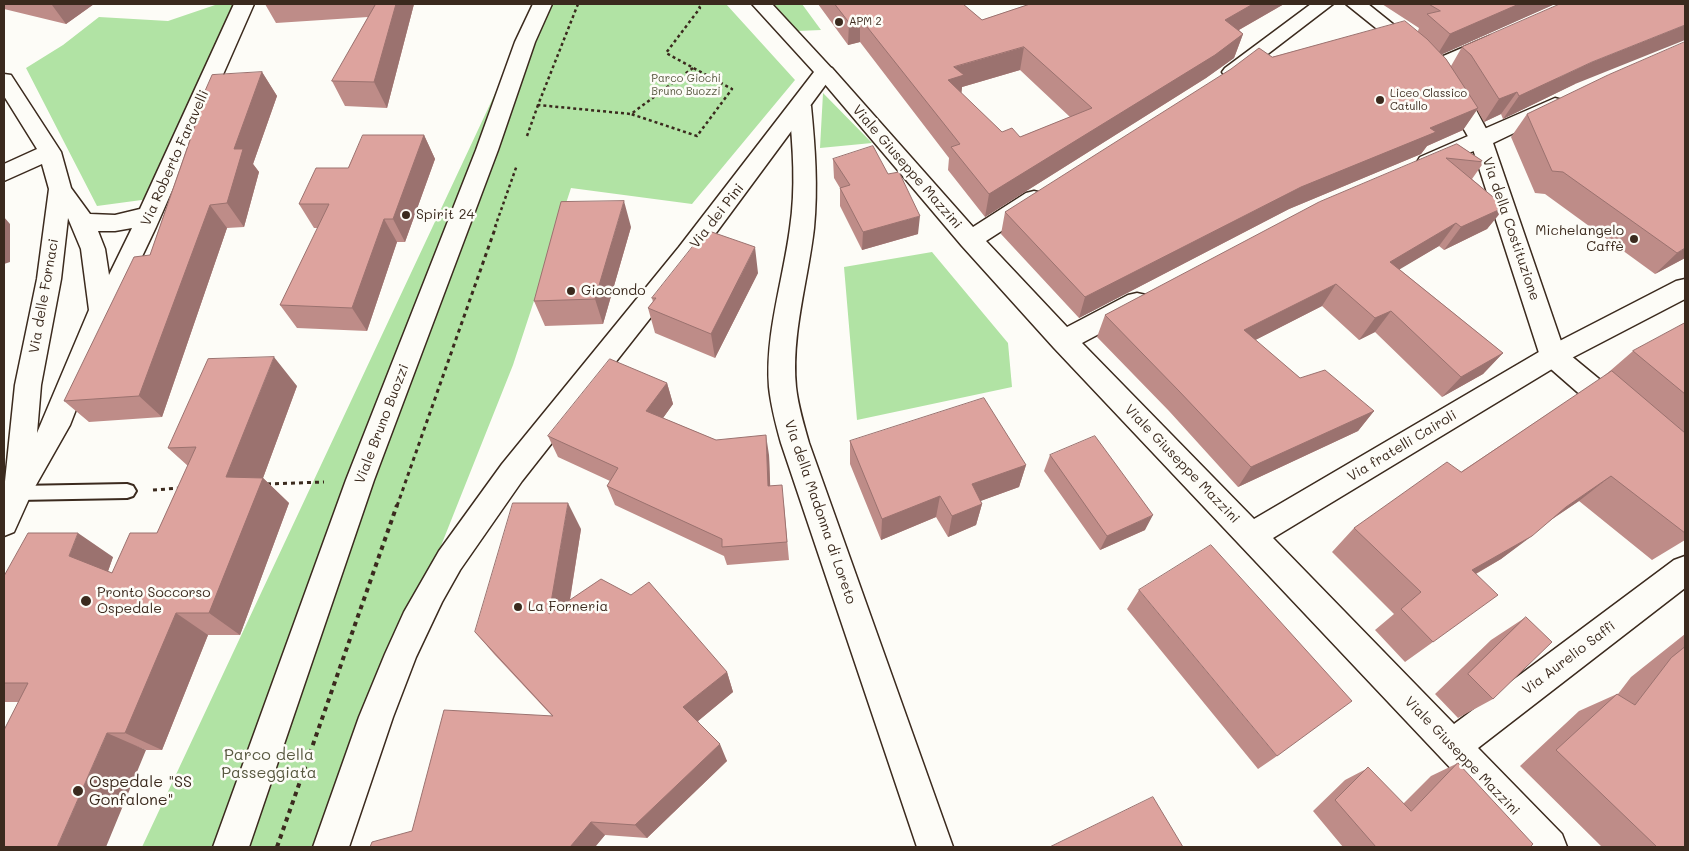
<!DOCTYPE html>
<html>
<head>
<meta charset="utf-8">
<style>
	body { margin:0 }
	#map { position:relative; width:1689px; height:851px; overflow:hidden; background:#fdfcf7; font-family:Mali,sans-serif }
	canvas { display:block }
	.frame { position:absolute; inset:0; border:5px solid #3b2a1e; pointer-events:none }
</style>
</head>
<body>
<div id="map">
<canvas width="1689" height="851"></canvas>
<div class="frame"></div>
</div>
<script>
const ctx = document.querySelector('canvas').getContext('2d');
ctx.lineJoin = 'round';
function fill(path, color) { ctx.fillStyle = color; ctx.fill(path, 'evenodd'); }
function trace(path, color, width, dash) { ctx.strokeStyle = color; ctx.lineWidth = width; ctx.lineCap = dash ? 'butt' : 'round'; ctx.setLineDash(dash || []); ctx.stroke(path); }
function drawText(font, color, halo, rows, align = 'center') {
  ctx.font = font + ' Mali,sans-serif'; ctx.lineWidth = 5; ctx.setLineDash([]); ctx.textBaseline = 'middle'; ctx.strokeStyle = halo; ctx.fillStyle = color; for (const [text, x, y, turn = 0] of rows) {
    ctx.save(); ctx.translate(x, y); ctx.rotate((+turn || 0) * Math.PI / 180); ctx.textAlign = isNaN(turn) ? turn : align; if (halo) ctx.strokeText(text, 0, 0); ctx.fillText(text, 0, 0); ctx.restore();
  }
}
const green = new Path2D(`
	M 218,4 L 237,4 L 149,199 L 97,206 L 26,68 L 63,45 L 99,17 L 168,21 Z
	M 537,4 L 726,4 L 795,80 L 692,204 L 571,188 L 513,365 L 321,847 L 142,847 Z
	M 774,4 L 802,4 L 821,30 L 797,31 Z
	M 823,93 L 872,143 L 820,148 Z
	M 932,252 L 1008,343 L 1012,387 L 857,420 L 844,267 Z`);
const pathFar2 = new Path2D(`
	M 578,4 L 538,105 L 631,114
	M 693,68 L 631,114 L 697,136 L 732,89 L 666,53 L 700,8 L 697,4
	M 527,136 L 538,105
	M 495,227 L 517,165`);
const pathFar1 = new Path2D(`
	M 267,484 L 324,482
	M 153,490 L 181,488
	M 397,506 L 496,226`);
const path = new Path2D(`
	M 277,847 L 397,505`);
const lane = new Path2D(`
	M 127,484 L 133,486 L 136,491 L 133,496 L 127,498 L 18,500 L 12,498 L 9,493 L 12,488 L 18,486 Z`);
const street = new Path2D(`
	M 234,4 L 254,4 L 156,227 L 128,286 L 114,311 L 70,425 L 32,492 L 14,532 L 4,536 L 4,491 L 15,385 L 37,279 L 49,189 L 42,164 L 4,181 L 4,164 L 37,149 L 4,96 L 4,74 L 11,75 L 61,152 L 71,188 L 90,214 L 115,215 L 140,209 ZM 68,218 L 81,249 L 89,310 L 37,433 L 41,385 L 61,279 ZM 132,228 L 109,275 L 105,249 L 98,231 L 115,231 Z
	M 533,4 L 552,4 L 535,42 L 498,150 L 374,480 L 249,847 L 213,847 L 346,480 L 476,150 L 515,42 Z
	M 1311,4 L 1333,4 L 1239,76 L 1232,78 L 1225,76 L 1222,72 L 1225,68 Z
	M 1490,36 L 1497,38 L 1500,42 L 1497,46 L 1441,71 L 1434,73 L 1427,71 L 1424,67 L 1427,63 Z
	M 825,66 L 832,68 L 973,227 L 1026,193 L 1034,191 L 1042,193 L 1046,199 L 1042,205 L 986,241 L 1067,327 L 1128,295 L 1137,293 L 1146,295 L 1150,302 L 1146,309 L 1082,343 L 1254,519 L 1544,349 L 1676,281 L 1685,279 L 1685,299 L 1562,363 L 1273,538 L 1454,724 L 1674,560 L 1685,556 L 1685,588 L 1478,748 L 1562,834 L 1567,847 L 1525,847 L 1054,348 L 962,246 L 818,76 L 815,72 L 818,68 Z
	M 1555,98 L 1562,100 L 1566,105 L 1562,110 L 1489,145 L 1428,169 L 1420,167 L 1417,162 L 1420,157 Z
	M 800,99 L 807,101 L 811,106 C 815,147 818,187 814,228 C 808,281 791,334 796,387 C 798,406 804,425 809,443 L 953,847 L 917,847 L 781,443 C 776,425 771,406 769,387 C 765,334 783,281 790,228 C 796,188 793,147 789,106 L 793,101 Z`);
const secondary = new Path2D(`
	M 752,4 L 772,4 L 835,72 L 696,260 L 522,481 L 460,570 L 442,602 L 416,657 L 393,717 L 349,847 L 313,847 L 359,717 L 385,654 L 404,612 L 439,551 L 502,464 L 679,247 L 814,72 Z
	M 1346,4 L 1368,4 L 1424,49 L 1421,53 L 1414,55 L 1407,53 Z
	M 1450,80 L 1457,82 L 1475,108 L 1492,140 L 1564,350 L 1627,402 L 1631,410 L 1627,418 L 1617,421 L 1607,418 L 1544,363 L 1540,356 L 1470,140 L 1440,87 L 1443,82 Z`);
const wall = new Path2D(`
	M 4,4 L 94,4 L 66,24 L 4,9 Z
	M 174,4 L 195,4 L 194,5 Z
	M 265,4 L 414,4 L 387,108 L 345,106 L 332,81 L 368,17 L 276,23 Z
	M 818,4 L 963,4 L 982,20 L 1030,4 L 1284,4 L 1239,30 L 1243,34 L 1234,58 L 1206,78 L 985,217 L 948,170 L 949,158 L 860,42 L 848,45 ZM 1020,70 L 1070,117 L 1020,137 L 1002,132 L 961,93 L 962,87 Z
	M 1382,4 L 1555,4 L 1442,54 L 1451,66 L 1462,47 L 1575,84 L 1503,119 L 1501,114 L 1484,122 L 1477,110 L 1463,130 L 1427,146 L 1421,154 L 1289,209 L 1079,318 L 1001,234 L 1005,212 L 1272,57 L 1418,31 L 1419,28 Z
	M 262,72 L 277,96 L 253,164 L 259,172 L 244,227 L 227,228 L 162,417 L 89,422 L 64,401 L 150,255 L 194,127 L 191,123 Z
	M 1527,114 L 1685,258 L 1655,274 L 1545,194 L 1535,193 L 1511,137 Z
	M 424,135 L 435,159 L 405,242 L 397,242 L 367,331 L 297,328 L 280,305 L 318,228 L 314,228 L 299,204 L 348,168 Z
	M 1457,144 L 1484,162 L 1472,179 L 1505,207 L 1487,229 L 1444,250 L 1439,246 L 1399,269 L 1503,353 L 1483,374 L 1442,397 L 1375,332 L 1359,340 L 1322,306 L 1255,340 L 1300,378 L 1374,411 L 1358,431 L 1238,487 L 1169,411 L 1097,337 L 1105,315 Z
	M 833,159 L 918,234 L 862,250 L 840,206 L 840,188 L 834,178 Z
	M 631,227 L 603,324 L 545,326 L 534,301 Z
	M 758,273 L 715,358 L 655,333 L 648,308 L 653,302 L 652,298 Z
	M 1685,323 L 1685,540 L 1652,560 L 1579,501 L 1551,520 L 1501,559 L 1476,574 L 1433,642 L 1405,662 L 1375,630 L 1394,614 L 1332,552 L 1354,528 L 1461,472 L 1603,377 L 1633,351 Z
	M 667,383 L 673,404 L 663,418 L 716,440 L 769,455 L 770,486 L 784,505 L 789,560 L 727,565 L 724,556 L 615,505 L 607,486 L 610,481 L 558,457 L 548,436 Z
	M 297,386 L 263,478 L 289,503 L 240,635 L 208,635 L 162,750 L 146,750 L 18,702 L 4,702 L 4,576 L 113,557 L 108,571 L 112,573 L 157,533 L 188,466 L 168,448 Z
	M 850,441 L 1026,465 L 1019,487 L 980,501 L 982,504 L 976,525 L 948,537 L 936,517 L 881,540 L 850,464 Z
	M 1050,455 L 1145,530 L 1100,550 L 1044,471 Z
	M 581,529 L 570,600 L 727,672 L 733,692 L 698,721 L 727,761 L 647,838 L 605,835 L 595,847 L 370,847 L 412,831 L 552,716 L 494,654 L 475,632 Z
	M 1139,590 L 1277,756 L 1258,769 L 1127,609 Z
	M 1526,617 L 1493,699 L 1458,718 L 1435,694 L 1491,640 Z
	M 1685,634 L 1685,847 L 1602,847 L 1520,766 L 1579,711 L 1617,694 L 1618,694 L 1631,677 Z
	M 1458,763 L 1530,847 L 1343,847 L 1313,811 L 1345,780 L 1368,768 L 1403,804 L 1431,776 Z`);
const shadedWall = new Path2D(`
	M 54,4 L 94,4 L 66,24 L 52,5 Z
	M 396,4 L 414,4 L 387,108 L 374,82 Z
	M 1253,4 L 1284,4 L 1216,43 L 1225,20 Z
	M 1519,4 L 1555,4 L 1436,57 L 1450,34 Z
	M 860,18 L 860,42 L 848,45 L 849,22 Z
	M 1685,25 L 1685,40 L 1575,84 L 1503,119 L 1519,96 L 1592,62 Z
	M 1243,34 L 1234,58 L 1206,78 L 985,217 L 989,194 Z
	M 1024,47 L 1020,70 L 962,87 L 961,99 L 948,80 L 954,67 Z
	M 262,72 L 277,96 L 253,164 L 259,172 L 244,227 L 227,203 L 234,149 Z
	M 1517,92 L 1501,114 L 1484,122 L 1499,99 Z
	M 1478,108 L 1463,130 L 1427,146 L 1421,154 L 1289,209 L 1079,318 L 1085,297 L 1301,187 L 1430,128 Z
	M 424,135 L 435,159 L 405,242 L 393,219 Z
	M 624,201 L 631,227 L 603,324 L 595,299 Z
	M 210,205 L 227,228 L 162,417 L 139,396 Z
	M 1505,207 L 1487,229 L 1444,250 L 1461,227 Z
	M 920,216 L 918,234 L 862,250 L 863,232 Z
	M 4,217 L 10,224 L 10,262 L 4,264 Z
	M 384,219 L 397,242 L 367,331 L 352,308 Z
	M 1456,223 L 1439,246 L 1375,284 L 1390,262 Z
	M 755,247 L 758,273 L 715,358 L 711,334 Z
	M 1685,248 L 1685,258 L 1655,274 L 1677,253 Z
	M 1336,284 L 1322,306 L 1232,352 L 1244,330 Z
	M 1391,311 L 1375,332 L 1359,340 L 1375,318 Z
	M 1503,353 L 1483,374 L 1442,397 L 1461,377 Z
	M 274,357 L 297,386 L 260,486 L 263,478 L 289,503 L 240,635 L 209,613 L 226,477 Z
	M 667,383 L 673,404 L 653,432 L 646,411 Z
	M 1374,411 L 1358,431 L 1238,487 L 1251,467 Z
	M 766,435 L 769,455 L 771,506 L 768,486 Z
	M 1026,465 L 1019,487 L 967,506 L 972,484 Z
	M 1611,476 L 1579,501 L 1534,531 L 1566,507 Z
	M 940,496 L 936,517 L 881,540 L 882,519 Z
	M 568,503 L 581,529 L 564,636 L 549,614 Z
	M 982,504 L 976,525 L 948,537 L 952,516 Z
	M 1153,515 L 1145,530 L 1100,550 L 1107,536 Z
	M 78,533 L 113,557 L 105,580 L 69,556 Z
	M 1532,536 L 1501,559 L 1444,592 L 1472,570 Z
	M 176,613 L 208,635 L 162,750 L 125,733 Z
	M 727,672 L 733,692 L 692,726 L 683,707 Z
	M 107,733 L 146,750 L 106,847 L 57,847 Z
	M 720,744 L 727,761 L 647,838 L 635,825 Z
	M 591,822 L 605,835 L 595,847 L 570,847 Z`);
const building = new Path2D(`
	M 376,4 L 396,4 L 374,82 L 332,81 Z
	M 835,4 L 963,4 L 982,20 L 1030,4 L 1253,4 L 1225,20 L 1243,34 L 1215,55 L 989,194 L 951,147 L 960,144 L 860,18 L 849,22 ZM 1024,47 L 1092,108 L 1020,137 L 1012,128 L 1002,132 L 948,80 L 964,75 L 954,67 Z
	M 1429,4 L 1519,4 L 1450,34 L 1427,14 L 1440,11 Z
	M 1560,4 L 1685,4 L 1685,25 L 1592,62 L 1519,96 L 1517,92 L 1499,99 L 1471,55 L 1462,47 Z
	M 1405,21 L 1427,39 L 1446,59 L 1478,108 L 1430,128 L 1436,132 L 1301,187 L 1085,297 L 1005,212 L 1231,69 L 1259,48 L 1272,57 Z
	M 1685,42 L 1685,248 L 1677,253 L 1563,172 L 1552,171 L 1527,114 L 1608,75 Z
	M 262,72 L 234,149 L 243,149 L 227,203 L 210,205 L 139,396 L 64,401 L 134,257 L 150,255 L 196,123 L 191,123 L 212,75 Z
	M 363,135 L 424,135 L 393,219 L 384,219 L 352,308 L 280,305 L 329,204 L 299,204 L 316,168 L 348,168 Z
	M 1457,144 L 1484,162 L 1446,158 L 1505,207 L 1461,227 L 1456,223 L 1390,262 L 1503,353 L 1461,377 L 1391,311 L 1375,318 L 1336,284 L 1244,330 L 1300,378 L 1325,370 L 1374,411 L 1251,467 L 1179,391 L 1105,315 L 1319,202 Z
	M 873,146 L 888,174 L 899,172 L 920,216 L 863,232 L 840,188 L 850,185 L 833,159 Z
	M 624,201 L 595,299 L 534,301 L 561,202 Z
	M 706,230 L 755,247 L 711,334 L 648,308 L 656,298 L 652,298 Z
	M 1685,323 L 1685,394 L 1633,351 Z
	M 274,357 L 226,477 L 263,478 L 209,613 L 176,613 L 125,733 L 107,733 L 57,847 L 4,847 L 4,730 L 28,683 L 4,683 L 4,576 L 28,533 L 78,533 L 69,556 L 112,573 L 130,533 L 157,533 L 196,447 L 168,448 L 208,359 Z
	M 610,359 L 667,383 L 646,411 L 716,440 L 766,435 L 768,486 L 782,485 L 787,542 L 722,547 L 722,539 L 607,486 L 618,468 L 548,436 Z
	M 1612,371 L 1685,433 L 1685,533 L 1611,476 L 1566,507 L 1532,536 L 1472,570 L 1498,595 L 1433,642 L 1401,609 L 1421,592 L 1354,528 L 1447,462 L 1461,472 Z
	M 984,398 L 1026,465 L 972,484 L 982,504 L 952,516 L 940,496 L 882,519 L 850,441 Z
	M 1095,436 L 1153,515 L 1107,536 L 1050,455 Z
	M 513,503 L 568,503 L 549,614 L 601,579 L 631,595 L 649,582 L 727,672 L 683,707 L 720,744 L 635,825 L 591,822 L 570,847 L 370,847 L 372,842 L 412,831 L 444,710 L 553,716 L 475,632 Z
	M 1211,545 L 1352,701 L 1277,756 L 1139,590 Z
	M 1526,617 L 1552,642 L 1493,699 L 1468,674 Z
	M 1685,647 L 1685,847 L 1657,847 L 1556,750 L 1617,694 L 1635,705 L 1671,658 Z
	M 1458,763 L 1533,844 L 1530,847 L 1376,847 L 1335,800 L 1368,767 L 1411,811 Z
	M 1153,797 L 1183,847 L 1050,847 Z`);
const markers = [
	[839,22,5,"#3b2a1e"],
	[1380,100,5,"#3b2a1e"],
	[406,215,5,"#3b2a1e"],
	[1634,239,5,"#3b2a1e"],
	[571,291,5,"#3b2a1e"],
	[86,601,6,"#3b2a1e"],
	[518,607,5,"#3b2a1e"],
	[78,791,6,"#3b2a1e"]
];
const farPoinames = [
	["APM 2",849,22],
	["Liceo Classico",1390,94],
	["Catullo",1390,107]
];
const farParknames = [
	["Parco Giochi",686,79],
	["Bruno Buozzi",686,92]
];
const streetNames = [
	["Via Roberto Faravelli",175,158,-66],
	["Viale Giuseppe Mazzini",907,167,49],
	["Via dei Pini",717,216,-52],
	["Via della Costituzione",1511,229,71],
	["Via delle Fornaci",44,296,-80],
	["Viale Bruno Buozzi",382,424,-69],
	["Via fratelli Cairoli",1402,446,-31],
	["Viale Giuseppe Mazzini",1182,464,46],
	["Via della Madonna di Loreto",820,512,71],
	["Via Aurelio Saffi",1569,658,-37],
	["Viale Giuseppe Mazzini",1462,756,46]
];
const poiNames = [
	["Spirit 24",416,215],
	["Michelangelo",1624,231,"right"],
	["Caffè",1624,247,"right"],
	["Giocondo",581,291],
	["Pronto Soccorso",97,593],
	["Ospedale",97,609],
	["La Forneria",528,607]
];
const nearParknames = [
	["Parco della",269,755],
	["Passeggiata",269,773]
];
const nearPoinames = [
	["Ospedale \"SS",89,782],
	["Gonfalone\"",89,800]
];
fill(green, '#b1e3a4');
trace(lane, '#3b2a1e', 4);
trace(street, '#3b2a1e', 3);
trace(secondary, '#3b2a1e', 3);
trace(pathFar2, '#3b2a1e', 2.5, [3, 3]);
trace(pathFar1, '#3b2a1e', 3, [4, 4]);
trace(path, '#3b2a1e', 4, [4.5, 4.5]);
fill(lane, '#fdfcf7');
fill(street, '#fdfcf7');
fill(secondary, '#fdfcf7');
fill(wall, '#be8c88');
fill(shadedWall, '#9b726f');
fill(building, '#dda39e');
trace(building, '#9b726f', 1);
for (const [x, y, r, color] of markers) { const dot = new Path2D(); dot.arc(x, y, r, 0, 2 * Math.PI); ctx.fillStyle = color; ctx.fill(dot); trace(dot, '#fdfcf7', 2); }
drawText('11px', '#3b2a1e', '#fdfcf7', farPoinames, 'left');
drawText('11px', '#585840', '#fdfcf7', farParknames);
drawText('14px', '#3b2a1e', '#fdfcf7', streetNames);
drawText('14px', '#3b2a1e', '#fdfcf7', poiNames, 'left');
drawText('16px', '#585840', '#fdfcf7', nearParknames);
drawText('16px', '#3b2a1e', '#fdfcf7', nearPoinames, 'left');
</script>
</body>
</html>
